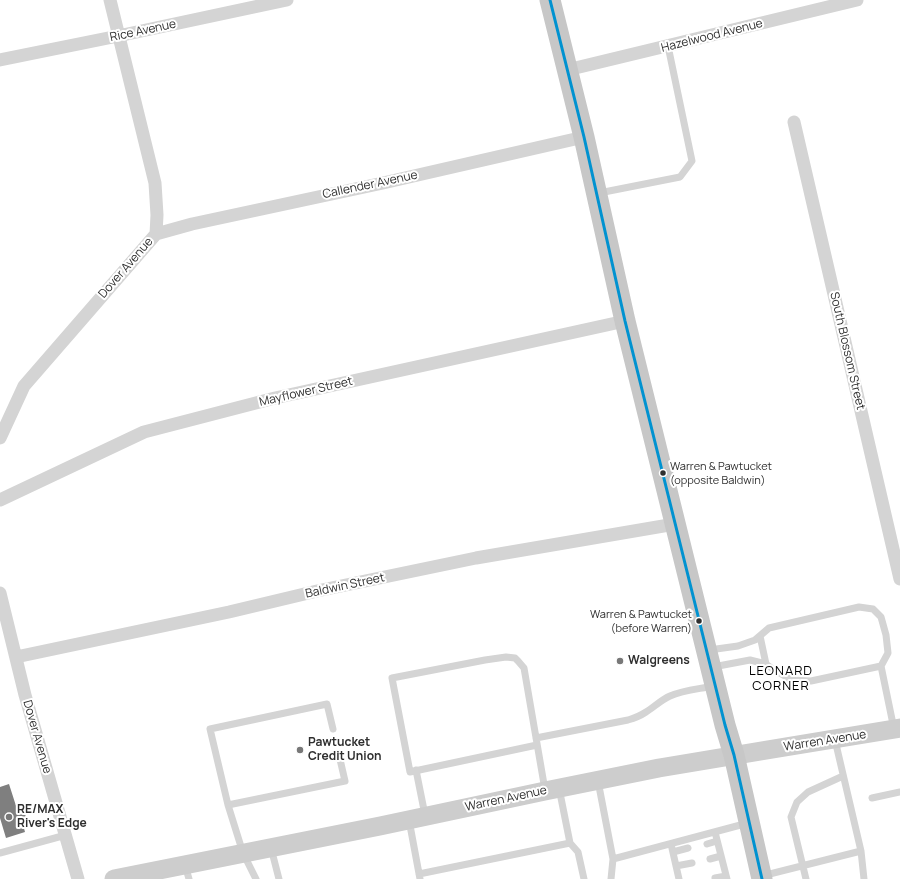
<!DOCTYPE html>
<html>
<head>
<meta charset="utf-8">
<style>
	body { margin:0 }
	canvas { display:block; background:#fff }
</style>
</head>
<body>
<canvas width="900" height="879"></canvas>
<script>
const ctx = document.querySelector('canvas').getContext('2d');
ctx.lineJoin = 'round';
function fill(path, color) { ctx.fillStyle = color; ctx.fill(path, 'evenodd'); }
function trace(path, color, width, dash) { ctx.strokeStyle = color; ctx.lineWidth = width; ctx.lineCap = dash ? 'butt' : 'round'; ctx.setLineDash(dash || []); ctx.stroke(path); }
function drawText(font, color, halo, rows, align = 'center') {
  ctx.font = font + ' Manrope,sans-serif'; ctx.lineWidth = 4; ctx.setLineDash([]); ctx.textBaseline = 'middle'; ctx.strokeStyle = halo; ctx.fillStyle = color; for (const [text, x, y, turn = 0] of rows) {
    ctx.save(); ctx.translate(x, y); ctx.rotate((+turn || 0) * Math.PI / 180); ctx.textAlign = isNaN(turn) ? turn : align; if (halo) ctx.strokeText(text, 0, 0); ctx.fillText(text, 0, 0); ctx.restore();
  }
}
const building = new Path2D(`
	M 9,784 L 17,809 L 23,807 L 28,824 L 23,825 L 25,832 L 6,838 L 0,818 L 0,787 Z`);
const service = new Path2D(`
	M 599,193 L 680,177 L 692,161 L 668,46
	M 760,636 L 766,664
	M 709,650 L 738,646 L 755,640 L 769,628 L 859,607 L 873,609 L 881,617 L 886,635 L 888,653 L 881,666
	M 713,667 L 750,660 L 766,664 L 774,670 L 792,680 L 811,681 L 881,666 L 894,729
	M 536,738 L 628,720 C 635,718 640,716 646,712 C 654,707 661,700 670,696 C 683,690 699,689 713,686
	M 835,740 L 861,851 L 864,879
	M 537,745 L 410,772 L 392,678 L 485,660 L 506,657 L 515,658 L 518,661 L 524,668 L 545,790
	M 416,770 L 425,815
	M 598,781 L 613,859 L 611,879
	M 559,788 L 570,843 L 578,852 L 584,879
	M 872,798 L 900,792
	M 228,805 L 345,781 L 339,755
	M 409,820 L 420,879
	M 715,832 L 727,879
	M 671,844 L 679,879
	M 707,844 L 717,841
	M 271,848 L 279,879
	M 673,852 L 688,848
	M 0,853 L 66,835
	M 613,859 L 748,823
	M 710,859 L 721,856
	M 185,865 L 189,879
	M 676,866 L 692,863
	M 419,874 L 570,843
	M 762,876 L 861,851
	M 715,878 L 726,876
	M 256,879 L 243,853 L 228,805 L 210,729 L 327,704 L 333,729
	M 806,879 L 791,817 L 797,802 L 808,792 L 843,776`);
const minor = new Path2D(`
	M 0,60 L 118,36 L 287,0
	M 567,70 L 857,0
	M 794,122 L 900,579
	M 156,234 L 192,224 L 383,183 L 584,137
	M 0,438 L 24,386 L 156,234 L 157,215 L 155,183 L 110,0
	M 0,500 L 144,432 L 275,398 L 625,321
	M 0,593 L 25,695 L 78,879
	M 16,657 L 229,612 L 317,591 L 476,558 L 675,524`);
const secondary = new Path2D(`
	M 114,879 L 380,826 L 545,791 L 659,768 L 767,750 L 900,728`);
const primary = new Path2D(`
	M 550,0 L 584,137 L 625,321 L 725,725 L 734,755 L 762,879`);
const bus1 = new Path2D(`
	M 550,0 L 584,137 L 625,321 L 725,725 L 734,755 L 762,879`);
const markers = [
	[663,473,3.5,"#2f2f2f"],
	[699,621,3.5,"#2f2f2f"],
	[620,661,4,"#787878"],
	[300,750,4,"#787878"],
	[9,817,4,"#787878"]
];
const busNames = [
	["Warren & Pawtucket",670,467],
	["(opposite Baldwin)",670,481],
	["Warren & Pawtucket",692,615,"right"],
	["(before Warren)",692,629,"right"]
];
const streetNames = [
	["Rice Avenue",143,31,-12],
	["Hazelwood Avenue",712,36,-14],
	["Callender Avenue",370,185,-12],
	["Dover Avenue",126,268,-49],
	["South Blossom Street",847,351,77],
	["Mayflower Street",306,392,-13],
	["Baldwin Street",345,586,-12],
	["Dover Avenue",37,737,74],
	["Warren Avenue",825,741,-9],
	["Warren Avenue",506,799,-12]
];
const poiNames = [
	["Walgreens",628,661],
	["Pawtucket",308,743],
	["Credit Union",308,757],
	["RE/MAX",17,810],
	["River's Edge",17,824]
];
const neighbourhoodNames = [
	["LEONARD",781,671],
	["CORNER",781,686]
];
fill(building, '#7f7f7f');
trace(service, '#d4d4d4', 7);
trace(minor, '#d4d4d4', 13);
trace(secondary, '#cdcdcd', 19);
trace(primary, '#c7c7c7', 21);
trace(bus1, '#0092d0', 3);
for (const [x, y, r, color] of markers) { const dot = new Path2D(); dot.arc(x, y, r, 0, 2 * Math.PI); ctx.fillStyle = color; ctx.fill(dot); trace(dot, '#fff', 1.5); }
drawText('11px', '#2f2f2f', '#fff', busNames, 'left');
drawText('12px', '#2f2f2f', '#fff', streetNames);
drawText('bold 12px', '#2f2f2f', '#fff', poiNames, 'left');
ctx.letterSpacing = '1px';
drawText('13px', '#000', '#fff', neighbourhoodNames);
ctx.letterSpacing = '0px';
</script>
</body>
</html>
